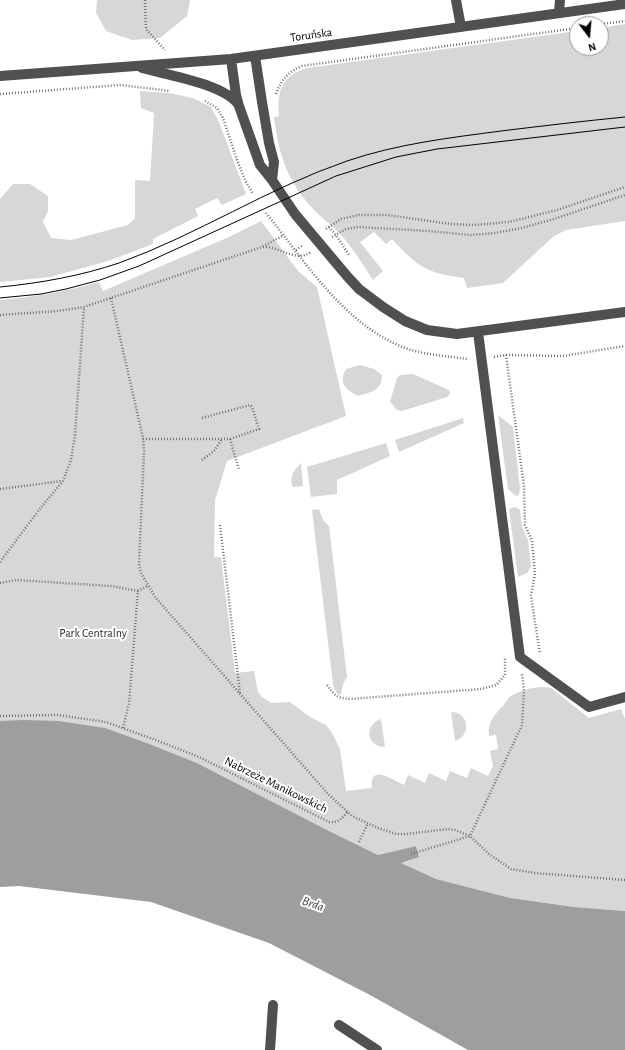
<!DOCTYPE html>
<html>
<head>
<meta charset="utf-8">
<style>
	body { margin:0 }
	#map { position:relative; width:625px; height:1050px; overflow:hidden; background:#fff; font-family:"Alegreya Sans",sans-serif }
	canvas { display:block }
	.north { position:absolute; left:569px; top:16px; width:40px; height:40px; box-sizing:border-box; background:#fff; border:1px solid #999; border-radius:50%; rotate:164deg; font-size:11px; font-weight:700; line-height:16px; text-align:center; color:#000 }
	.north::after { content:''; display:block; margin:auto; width:14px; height:18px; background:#000; clip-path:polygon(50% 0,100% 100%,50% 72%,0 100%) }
</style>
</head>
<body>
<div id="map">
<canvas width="625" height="1050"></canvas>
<div class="north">N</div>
</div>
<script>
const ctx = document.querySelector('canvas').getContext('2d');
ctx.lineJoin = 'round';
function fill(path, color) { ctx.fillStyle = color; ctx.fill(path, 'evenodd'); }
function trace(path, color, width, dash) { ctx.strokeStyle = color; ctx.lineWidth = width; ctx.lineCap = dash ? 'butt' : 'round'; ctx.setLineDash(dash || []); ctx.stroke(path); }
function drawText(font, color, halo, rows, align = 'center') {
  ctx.font = font + ' "Alegreya Sans",sans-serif'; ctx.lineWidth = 4; ctx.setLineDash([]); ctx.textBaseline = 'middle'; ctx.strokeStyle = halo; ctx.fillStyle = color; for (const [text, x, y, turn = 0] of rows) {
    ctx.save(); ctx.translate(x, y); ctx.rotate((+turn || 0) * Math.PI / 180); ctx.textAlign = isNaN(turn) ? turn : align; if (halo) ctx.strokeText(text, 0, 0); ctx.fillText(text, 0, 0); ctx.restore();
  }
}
const green = new Path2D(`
	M 97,0 L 190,0 L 187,16 L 160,38 L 132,40 L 106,31 L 96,13 Z
	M 625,24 L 625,221 L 566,230 L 554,236 L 503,283 L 467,288 L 464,278 C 426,273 418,267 392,239 L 386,244 L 374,232 L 360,242 L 383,271 L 373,280 C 363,265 353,248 341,235 C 333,226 323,219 314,210 C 287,181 279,156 274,117 L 279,116 C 277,91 281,76 307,68 L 577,31 L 577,48 L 601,48 L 601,28 Z
	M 140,91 L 169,93 L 193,98 L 211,107 L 219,122 L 246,194 L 222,205 L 217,198 L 195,209 L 198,216 L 153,239 L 153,244 L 108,261 L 50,277 L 0,282 L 0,199 L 13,184 L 30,184 L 48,196 L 48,211 L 43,222 L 51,238 L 71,240 L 128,225 L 135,218 L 135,180 L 150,181 L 154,113 L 141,108 Z
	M 261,221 L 298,271 L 317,287 L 346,416 L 227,461 L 215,500 L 214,557 L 221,557 L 235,673 L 254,671 L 258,692 L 262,697 L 271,703 L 290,702 L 310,717 L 326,725 L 332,733 L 340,749 L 346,791 L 372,788 C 369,763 392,779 404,785 L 408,775 L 425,783 L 429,773 L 446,781 L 450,771 L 467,778 L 471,768 L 488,776 L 493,766 L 490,751 L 498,749 L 496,735 L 489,736 C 487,723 494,715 503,706 C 505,703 508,698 511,696 C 522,690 538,685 551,688 L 589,718 L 621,709 L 625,719 L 625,911 L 574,907 L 512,898 L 436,879 L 400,863 L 419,857 L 416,846 L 378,855 L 331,832 L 197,763 L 152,745 L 58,721 L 0,721 L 0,300 C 34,297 67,291 99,282 L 103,291 L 229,237 Z
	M 360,365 L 374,369 L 382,375 C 382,391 371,392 358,396 C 346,389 338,384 346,369 Z
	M 413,374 L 449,390 L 450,394 L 447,397 L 402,411 L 397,410 L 390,402 L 397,378 L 400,375 Z
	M 498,415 L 513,427 L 520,488 L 519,495 L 516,496 L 508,489 Z
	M 463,418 L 464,423 L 399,452 L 395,440 Z
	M 386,443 L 390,456 L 337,480 L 337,494 L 311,497 L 307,467 Z
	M 301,463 L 303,486 L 293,487 C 288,478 295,469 301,463 Z
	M 515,507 L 520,510 L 522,527 L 528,540 L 531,567 L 527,573 L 518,577 L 509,509 Z
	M 319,509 L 323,520 L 329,526 L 347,677 L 343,684 L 341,694 L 339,695 L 334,689 L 333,684 L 312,510 Z
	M 451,712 C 469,712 472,736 455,741 Z
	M 381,719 L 385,747 C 366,747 364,724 381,719 Z`);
const water = new Path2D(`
	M 24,720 L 58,721 L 105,728 L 152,745 L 197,763 L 331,832 L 378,855 L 416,846 L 419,857 L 401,863 L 436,879 L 511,898 L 574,907 L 625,911 L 625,1050 L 468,1050 L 370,995 L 269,943 L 151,902 L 19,886 L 0,887 L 0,721 Z`);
const path = new Path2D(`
	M 145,0 L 146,29 L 165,50
	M 601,24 L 625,21
	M 0,94 L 121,85 L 170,91
	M 276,94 C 281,80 288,72 302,66 L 577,28
	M 205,101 L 217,108 L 223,118 L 237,160 L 245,180 L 253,194
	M 266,213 C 306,262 343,324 405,348 C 425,355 447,356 468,359
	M 329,227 L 336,235 L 349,255
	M 326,229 L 341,219 L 359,215 L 387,215 L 451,224 L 474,225 L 509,222 L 557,210 L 625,187
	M 332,237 L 346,229 L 358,227 L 429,231 L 470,235 L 495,233 L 522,228 L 554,219 L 625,195
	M 263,247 C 280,246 295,263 311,252
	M 296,250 L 303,245
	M 111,298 L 143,438 L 144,451 L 139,564 L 141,573 L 155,597 L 329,795 L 352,816 L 378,828 L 396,834 L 406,834 L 448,829 L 455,830 L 470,836 L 489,854 L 511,869 L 535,873 L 625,880
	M 0,315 L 58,311 L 84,307 L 262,247 L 284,235
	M 506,355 L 563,356 L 625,346
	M 494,357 L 506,355 L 524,486 L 525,525 L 532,541 L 535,574 L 531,596 L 540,654
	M 202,418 L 250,405 L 252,407 L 259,429 L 230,439
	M 143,439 L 230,439 L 239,470
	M 202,460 L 214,451 L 222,439
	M 0,489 L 62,481
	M 220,525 L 240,693
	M 0,562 L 39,510 L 63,481 L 71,460 L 75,435 L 84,307
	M 0,583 L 16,580 L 111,586 L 138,591
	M 327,685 C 335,696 337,698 350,699 L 481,689 L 496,685 L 505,675 L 505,657
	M 0,716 L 58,715 L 106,722 L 153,739 L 199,757 L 329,822 C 338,823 342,819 347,812
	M 123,728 L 129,703 L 138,591 L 147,586
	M 359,842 L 368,823
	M 411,854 L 470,836 L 522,725 L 524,691 L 522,674`);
const minor = new Path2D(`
	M 456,0 L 461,27
	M 559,13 L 560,0
	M 255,56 L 262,102 L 269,143 L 274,162 L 272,180
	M 231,59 L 236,95 L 239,106 L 260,165 L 272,180 L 295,214 L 347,276 L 359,289 L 383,307 L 405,321 L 427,330 L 457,334 L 625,312
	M 142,68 C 168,75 223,84 238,104
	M 0,76 L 231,59 L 625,4
	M 478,332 L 520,657 L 589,707 L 625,697
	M 339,1025 L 377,1050
	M 270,1050 L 273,1005`);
const tram = new Path2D(`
	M 0,287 C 41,283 80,276 119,263 C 197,235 268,188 347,161 C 397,144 448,138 501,131 C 542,126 584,121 625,117
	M 0,298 L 41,294 L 66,289 L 100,280 L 139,266 L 336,176 L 396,157 L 437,149 L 625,127`);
const streetNames = [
	["Toruńska",311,35,-8],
	["Nabrzeże Manikowskich",276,785,26]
];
const parkNames = [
	["Park Centralny",93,633]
];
const waterNames = [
	["Brda",313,904,19]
];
fill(green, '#d7d7d7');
fill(water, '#9e9e9e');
trace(path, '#727272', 2.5, [1, 2]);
trace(minor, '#505050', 10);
trace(tram, '#000', 1);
drawText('12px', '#000', '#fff', streetNames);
drawText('12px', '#2e2e2e', '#fff', parkNames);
drawText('italic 13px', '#3f3f3f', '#fff', waterNames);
</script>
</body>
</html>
